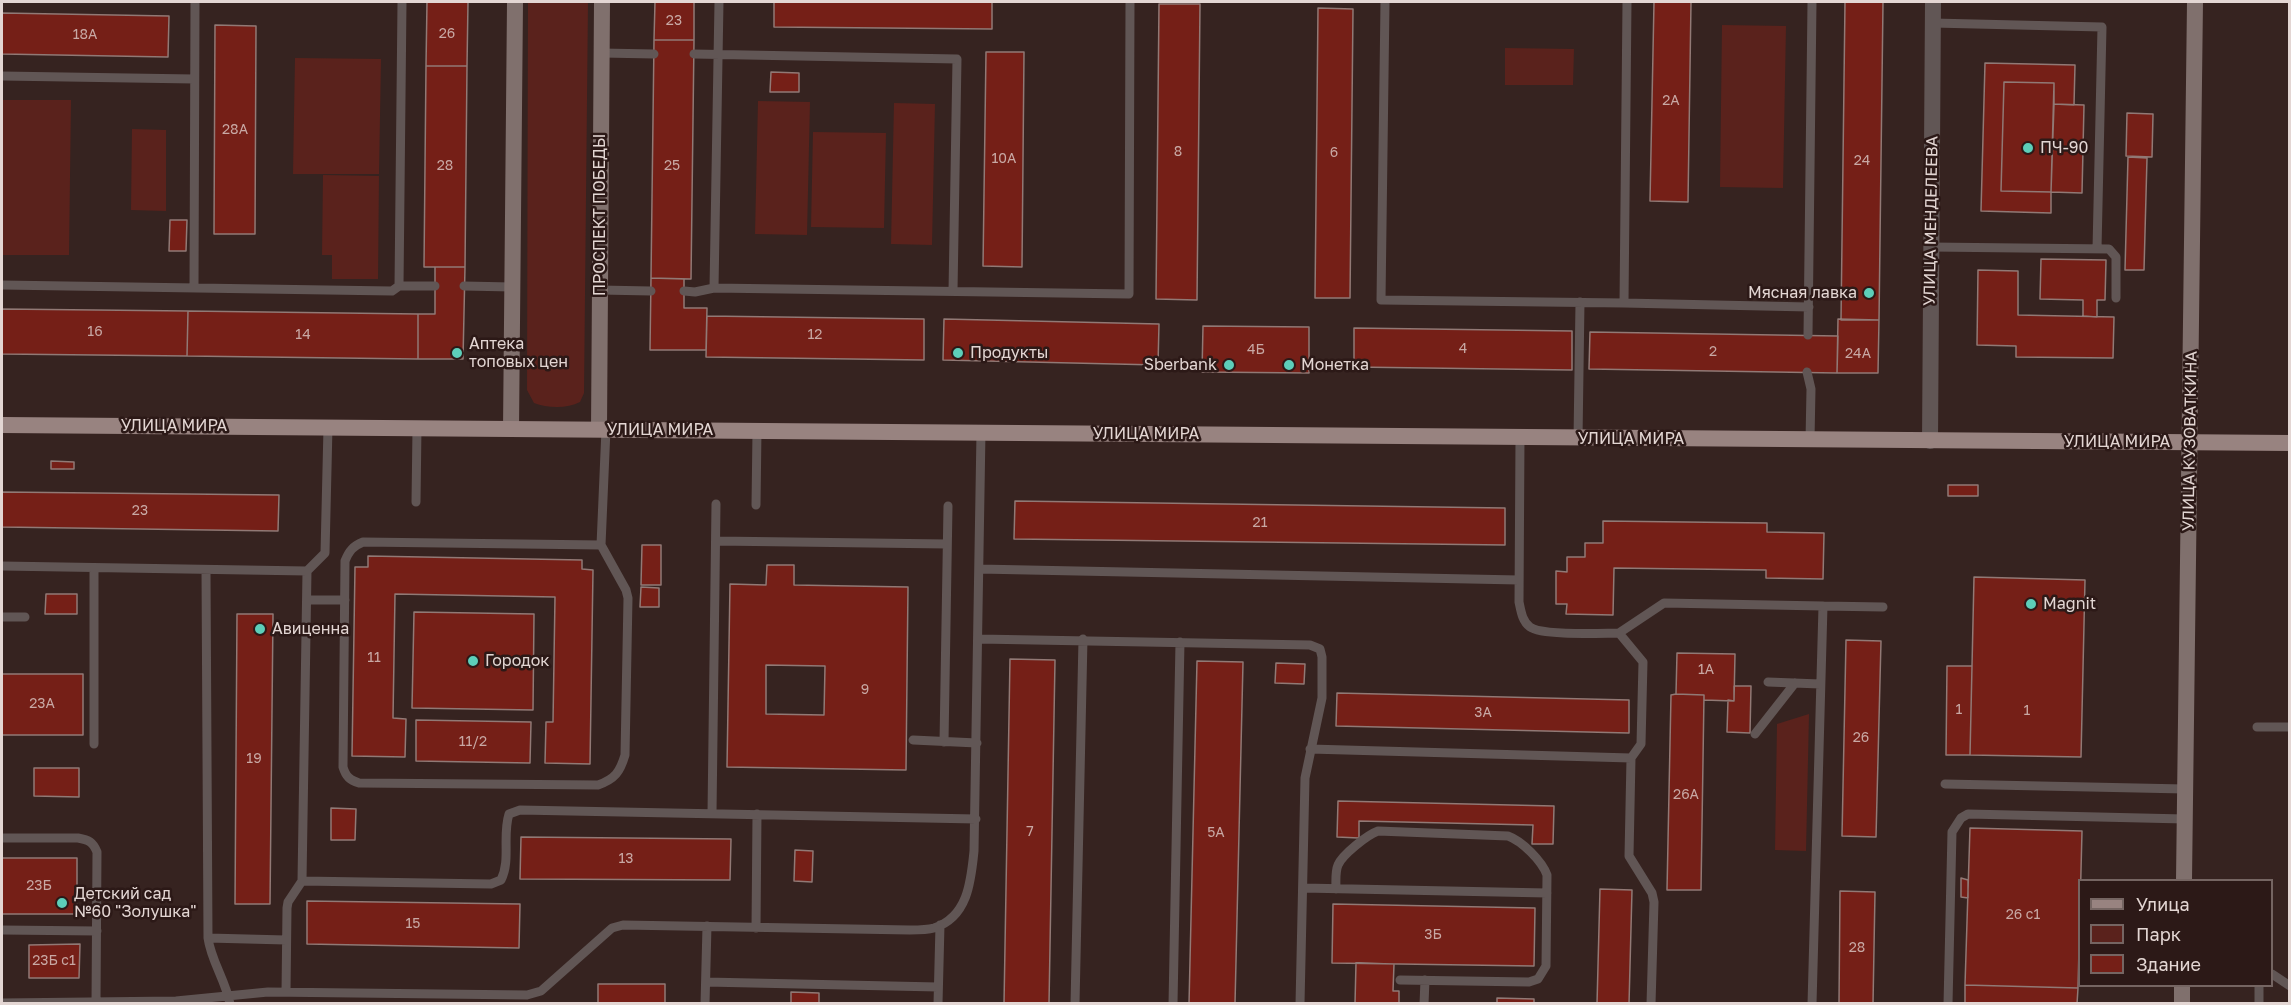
<!DOCTYPE html>
<html>
<head>
<meta charset="utf-8">
<style>
	body { margin:0 }
	#map { position:relative; width:2291px; height:1005px; overflow:hidden; background:#362320; font-family:"Golos Text",sans-serif }
	canvas { display:block }
	.frame { position:absolute; inset:0; border:3px solid #e3d6d3; pointer-events:none }
	.legend { position:absolute; left:2078px; top:879px; width:195px; height:108px; box-sizing:border-box; background:#2c1917; border:2px solid #756562; margin:0; padding:8px 10px; list-style:none; font-size:18px; color:#e3d6d3 }
	.legend li { display:flex; align-items:center; gap:12px; height:30px }
	.legend b { width:30px; border:2px solid #756562 }
</style>
</head>
<body>
<div id="map">
<canvas width="2291" height="1005"></canvas>
<div class="frame"></div>
<ul class="legend">
<li><b style="height:8px;background:#988380"></b>Улица</li>
<li><b style="height:16px;background:#5a221c"></b>Парк</li>
<li><b style="height:16px;background:#751f17"></b>Здание</li>
</ul>
</div>
<script>
const ctx = document.querySelector('canvas').getContext('2d');
ctx.lineJoin = 'round';
function fill(path, color) { ctx.fillStyle = color; ctx.fill(path, 'evenodd'); }
function trace(path, color, width, dash) { ctx.strokeStyle = color; ctx.lineWidth = width; ctx.lineCap = dash ? 'butt' : 'round'; ctx.setLineDash(dash || []); ctx.stroke(path); }
function drawText(font, color, halo, rows, align = 'center') {
  ctx.font = font + ' "Golos Text",sans-serif'; ctx.lineWidth = 5; ctx.setLineDash([]); ctx.textBaseline = 'middle'; ctx.strokeStyle = halo; ctx.fillStyle = color; for (const [text, x, y, turn = 0] of rows) {
    ctx.save(); ctx.translate(x, y); ctx.rotate((+turn || 0) * Math.PI / 180); ctx.textAlign = isNaN(turn) ? turn : align; if (halo) ctx.strokeText(text, 0, 0); ctx.fillText(text, 0, 0); ctx.restore();
  }
}
const green = new Path2D(`
	M 528,2 L 588,2 L 584,393 L 580,402 C 567,409 547,408 534,403 L 527,390 Z
	M 1722,25 L 1786,26 L 1783,188 L 1720,187 Z
	M 1505,48 L 1574,49 L 1573,85 L 1505,85 Z
	M 295,58 L 381,59 L 379,174 L 293,174 Z
	M 2,100 L 71,100 L 69,255 L 2,255 Z
	M 758,101 L 810,102 L 807,235 L 755,234 Z
	M 894,103 L 935,104 L 932,245 L 891,244 Z
	M 132,129 L 166,130 L 166,211 L 131,210 Z
	M 813,132 L 886,133 L 884,228 L 811,227 Z
	M 323,175 L 379,176 L 378,279 L 332,279 L 332,255 L 322,255 Z
	M 1809,714 L 1806,851 L 1775,850 L 1777,724 Z`);
const building = new Path2D(`
	M 427,2 L 468,2 L 467,66 L 426,66 Z
	M 655,2 L 694,2 L 694,40 L 654,40 Z
	M 774,2 L 992,2 L 992,29 L 774,27 Z
	M 1654,2 L 1691,2 L 1688,202 L 1650,201 Z
	M 1845,2 L 1883,2 L 1879,320 L 1841,320 Z
	M 1159,4 L 1200,4 L 1197,300 L 1156,299 Z
	M 1318,8 L 1353,9 L 1350,298 L 1315,298 Z
	M 2,13 L 169,16 L 168,57 L 2,54 Z
	M 215,25 L 256,26 L 255,234 L 214,234 Z
	M 654,40 L 694,40 L 691,279 L 651,278 Z
	M 986,52 L 1024,52 L 1022,267 L 983,266 Z
	M 1985,63 L 2075,65 L 2074,105 L 2054,104 L 2054,83 L 2004,82 L 2001,191 L 2051,192 L 2051,213 L 1981,211 Z
	M 426,66 L 467,66 L 465,267 L 424,267 Z
	M 771,72 L 799,73 L 799,92 L 770,92 Z
	M 2004,82 L 2054,83 L 2051,192 L 2001,191 Z
	M 2054,104 L 2084,105 L 2082,193 L 2051,192 Z
	M 2127,113 L 2153,114 L 2152,157 L 2126,156 Z
	M 2128,157 L 2147,158 L 2144,270 L 2125,270 Z
	M 170,220 L 187,220 L 186,251 L 169,251 Z
	M 2041,259 L 2106,260 L 2105,300 L 2097,300 L 2097,317 L 2083,316 L 2083,300 L 2040,299 Z
	M 435,267 L 465,267 L 463,359 L 418,359 L 418,314 L 435,314 Z
	M 1978,270 L 2018,271 L 2018,315 L 2114,317 L 2113,358 L 2016,357 L 2016,346 L 1977,345 Z
	M 651,278 L 684,279 L 684,308 L 707,308 L 706,350 L 650,350 Z
	M 2,309 L 188,311 L 187,356 L 2,354 Z
	M 188,311 L 418,314 L 418,359 L 187,356 Z
	M 707,316 L 924,319 L 924,360 L 706,357 Z
	M 944,319 L 1159,324 L 1158,365 L 943,360 Z
	M 1838,319 L 1879,320 L 1878,373 L 1837,373 Z
	M 1203,326 L 1309,327 L 1309,373 L 1202,372 Z
	M 1354,328 L 1572,331 L 1572,370 L 1354,367 Z
	M 1590,332 L 1838,336 L 1837,373 L 1589,369 Z
	M 51,461 L 74,462 L 74,469 L 51,469 Z
	M 1948,485 L 1978,485 L 1978,496 L 1948,496 Z
	M 2,492 L 279,495 L 278,531 L 2,527 Z
	M 1015,501 L 1505,508 L 1505,545 L 1014,539 Z
	M 1603,521 L 1767,523 L 1767,532 L 1824,533 L 1823,579 L 1766,578 L 1766,570 L 1614,568 L 1613,615 L 1566,614 L 1567,604 L 1556,604 L 1556,571 L 1567,572 L 1567,557 L 1585,557 L 1585,543 L 1603,543 Z
	M 642,545 L 661,545 L 661,585 L 641,585 Z
	M 368,556 L 582,560 L 582,569 L 593,570 L 590,764 L 545,763 L 546,722 L 553,722 L 555,597 L 395,594 L 393,718 L 406,719 L 405,757 L 352,756 L 355,567 L 368,567 Z
	M 767,565 L 794,565 L 794,585 L 908,587 L 906,770 L 727,767 L 730,584 L 766,585 ZM 766,665 L 825,666 L 824,715 L 766,714 Z
	M 1974,577 L 2085,580 L 2081,757 L 1970,755 Z
	M 641,587 L 659,588 L 659,607 L 640,607 Z
	M 46,594 L 77,594 L 77,614 L 45,614 Z
	M 414,612 L 534,614 L 533,710 L 412,708 Z
	M 237,614 L 273,614 L 270,904 L 235,904 Z
	M 1846,640 L 1881,641 L 1876,837 L 1842,836 Z
	M 1677,653 L 1735,654 L 1734,701 L 1704,700 L 1704,695 L 1676,694 Z
	M 1010,659 L 1055,660 L 1049,1004 L 1004,1004 Z
	M 1197,661 L 1243,662 L 1235,1004 L 1189,1004 Z
	M 1276,663 L 1305,664 L 1304,684 L 1275,683 Z
	M 1947,666 L 1972,666 L 1970,755 L 1946,755 Z
	M 2,674 L 83,674 L 83,735 L 2,735 Z
	M 1734,686 L 1751,686 L 1750,733 L 1727,732 L 1728,700 L 1734,701 Z
	M 1337,693 L 1629,700 L 1629,733 L 1336,726 Z
	M 1676,694 L 1704,695 L 1701,890 L 1667,890 L 1671,695 Z
	M 416,720 L 531,722 L 530,763 L 416,761 Z
	M 34,768 L 79,768 L 79,797 L 34,796 Z
	M 1338,801 L 1554,806 L 1553,844 L 1532,844 L 1533,825 L 1359,821 L 1359,838 L 1337,837 Z
	M 331,808 L 356,809 L 355,840 L 331,840 Z
	M 1970,828 L 2082,831 L 2078,988 L 1965,985 Z
	M 521,837 L 731,839 L 730,880 L 520,879 Z
	M 795,850 L 813,851 L 812,882 L 794,881 Z
	M 2,858 L 77,858 L 77,914 L 2,914 Z
	M 1961,878 L 1968,880 L 1968,898 L 1961,897 Z
	M 1600,889 L 1632,890 L 1629,1004 L 1597,1004 Z
	M 1840,891 L 1875,892 L 1873,1004 L 1839,1004 Z
	M 307,901 L 520,904 L 519,948 L 307,944 Z
	M 1333,904 L 1535,908 L 1534,966 L 1332,963 Z
	M 80,944 L 79,978 L 29,978 L 29,945 Z
	M 1356,963 L 1394,964 L 1393,991 L 1399,991 L 1399,1004 L 1355,1004 Z
	M 598,984 L 665,984 L 665,1004 L 598,1004 Z
	M 1965,985 L 2078,988 L 2077,1004 L 1965,1004 Z
	M 791,992 L 819,993 L 819,1004 L 791,1004 Z
	M 1497,998 L 1534,999 L 1534,1004 L 1497,1004 Z`);
const service = new Path2D(`
	M 719,2 L 714,288 L 1129,294 L 1130,2
	M 1385,2 L 1381,300 L 1624,303 L 1627,2
	M 1933,23 L 2102,27 L 2097,249
	M 602,53 L 654,54
	M 694,54 L 957,59 L 953,291
	M 2,76 L 194,79
	M 1931,247 L 2109,249 L 2116,257 L 2116,298
	M 2,285 L 392,291 L 399,286 L 435,286
	M 399,286 L 402,2
	M 464,286 L 512,287
	M 194,288 L 195,2
	M 600,290 L 651,291
	M 684,291 L 695,292 L 714,288
	M 1624,303 L 1809,307
	M 1808,335 L 1812,2
	M 1807,372 L 1811,389 L 1810,440
	M 1520,438 L 1519,602 C 1521,611 1522,621 1530,627 C 1542,636 1602,633 1619,633 L 1643,662 L 1641,744 L 1631,758 L 1629,856 L 1652,893 L 1654,902 L 1651,1004
	M 1578,439 L 1580,302
	M 416,502 L 417,428
	M 756,505 L 757,431
	M 716,541 L 947,544
	M 601,545 L 363,542 C 353,546 349,551 345,561 L 343,767 C 346,777 350,780 359,783 L 598,785 C 615,779 620,772 625,755 L 628,598 L 626,590 L 601,545 L 606,429
	M 2,566 L 307,571
	M 979,569 L 1519,580
	M 206,570 L 208,938 C 211,961 226,981 230,1004
	M 307,600 L 345,600
	M 1823,606 L 1883,607
	M 2,617 L 25,617
	M 1619,633 L 1664,603 L 1823,606 L 1812,1004
	M 979,639 L 1310,645 L 1320,649 L 1322,657 L 1322,698 L 1305,778 L 1300,1004
	M 1768,682 L 1820,684
	M 2257,727 L 2290,727
	M 1755,734 L 1795,683
	M 913,740 L 977,743
	M 944,742 L 948,506
	M 94,744 L 94,568
	M 1310,749 L 1631,758
	M 1945,784 L 2185,789
	M 712,813 L 716,504
	M 2,838 L 78,838 C 89,840 93,842 97,852 L 96,1002
	M 302,881 L 491,884 L 501,880 C 511,860 502,836 509,814 L 520,810 L 976,819
	M 1303,888 L 1547,893
	M 1336,889 C 1336,882 1335,872 1338,865 C 1342,855 1367,835 1378,831 L 1508,836 C 1522,841 1542,861 1547,875 L 1546,966 L 1538,979 L 1529,982 L 1400,980
	M 756,928 L 757,814
	M 2,930 L 97,931
	M 208,938 L 286,940
	M 2272,974 L 2290,986
	M 706,982 L 938,987
	M 286,992 L 287,908 L 288,902 L 302,881 L 307,571 L 325,553 L 328,427
	M 2,1003 L 176,1001 L 268,992 L 527,995 L 541,991 L 612,928 L 623,925 L 910,930 C 918,930 927,930 934,928 C 968,917 971,881 974,851 L 981,432
	M 705,1004 L 707,926
	M 938,1004 L 940,925
	M 1075,1004 L 1083,639
	M 1173,1004 L 1180,642
	M 1424,1004 L 1425,980
	M 1948,1004 L 1952,832 L 1961,818 L 1968,814 L 2185,819
	M 2259,1004 L 2259,986`);
const minor = new Path2D(`
	M 1930,441 L 1933,2`);
const secondary = new Path2D(`
	M 511,429 L 515,2
	M 599,429 L 602,2
	M 2184,880 L 2195,2
	M 2182,1004 L 2182,986`);
const primary = new Path2D(`
	M 2,425 L 2290,443`);
const markers = [
	[2028,148,6,"#5dceb9"],
	[1869,293,6,"#5dceb9"],
	[457,353,6,"#5dceb9"],
	[958,353,6,"#5dceb9"],
	[1229,365,6,"#5dceb9"],
	[1289,365,6,"#5dceb9"],
	[2031,604,6,"#5dceb9"],
	[260,629,6,"#5dceb9"],
	[473,661,6,"#5dceb9"],
	[62,903,6,"#5dceb9"]
];
const numberNames = [
	["23",674,21],
	["26",447,34],
	["18А",85,35],
	["2А",1671,101],
	["28А",235,130],
	["8",1178,152],
	["6",1334,153],
	["10А",1004,159],
	["24",1862,161],
	["28",445,166],
	["25",672,166],
	["16",95,332],
	["14",303,335],
	["12",815,335],
	["4",1463,349],
	["4Б",1256,350],
	["2",1713,352],
	["24А",1858,354],
	["23",140,511],
	["21",1260,523],
	["11",374,658],
	["1А",1706,670],
	["9",865,690],
	["23А",42,704],
	["1",1959,710],
	["1",2027,711],
	["3А",1483,713],
	["26",1861,738],
	["11/2",473,742],
	["19",254,759],
	["26А",1686,795],
	["7",1030,832],
	["5А",1216,833],
	["13",626,859],
	["23Б",39,886],
	["26 с1",2023,915],
	["15",413,924],
	["3Б",1433,935],
	["28",1857,948],
	["23Б с1",54,961]
];
const poiNames = [
	["ПЧ-90",2040,148],
	["Мясная лавка",1857,293,"right"],
	["Аптека",469,344],
	["топовых цен",469,362],
	["Продукты",970,353],
	["Sberbank",1217,365,"right"],
	["Монетка",1301,365],
	["Magnit",2043,604],
	["Авиценна",272,629],
	["Городок",485,661],
	["Детский сад",74,894],
	["№60 \"Золушка\"",74,912]
];
const streetNames = [
	["ПРОСПЕКТ ПОБЕДЫ",600,215,-90],
	["УЛИЦА МЕНДЕЛЕЕВА",1931,221,-89],
	["УЛИЦА МИРА",174,426],
	["УЛИЦА МИРА",660,430],
	["УЛИЦА МИРА",1146,434],
	["УЛИЦА МИРА",1631,439],
	["УЛИЦА КУЗОВАТКИНА",2190,441,-89],
	["УЛИЦА МИРА",2117,442]
];
fill(green, '#5a221c');
fill(building, '#751f17');
trace(building, '#917975', 1.5);
trace(service, '#615655', 9);
trace(minor, '#615655', 16);
trace(secondary, '#80706d', 16);
trace(primary, '#988380', 16);
for (const [x, y, r, color] of markers) { const dot = new Path2D(); dot.arc(x, y, r, 0, 2 * Math.PI); ctx.fillStyle = color; ctx.fill(dot); trace(dot, '#2c1917', 2); }
drawText('14px', '#c8a8a4', null, numberNames);
drawText('16px', '#e3d6d3', '#2c1917', poiNames, 'left');
drawText('16px', '#e3d6d3', '#2c1917', streetNames);
</script>
</body>
</html>
